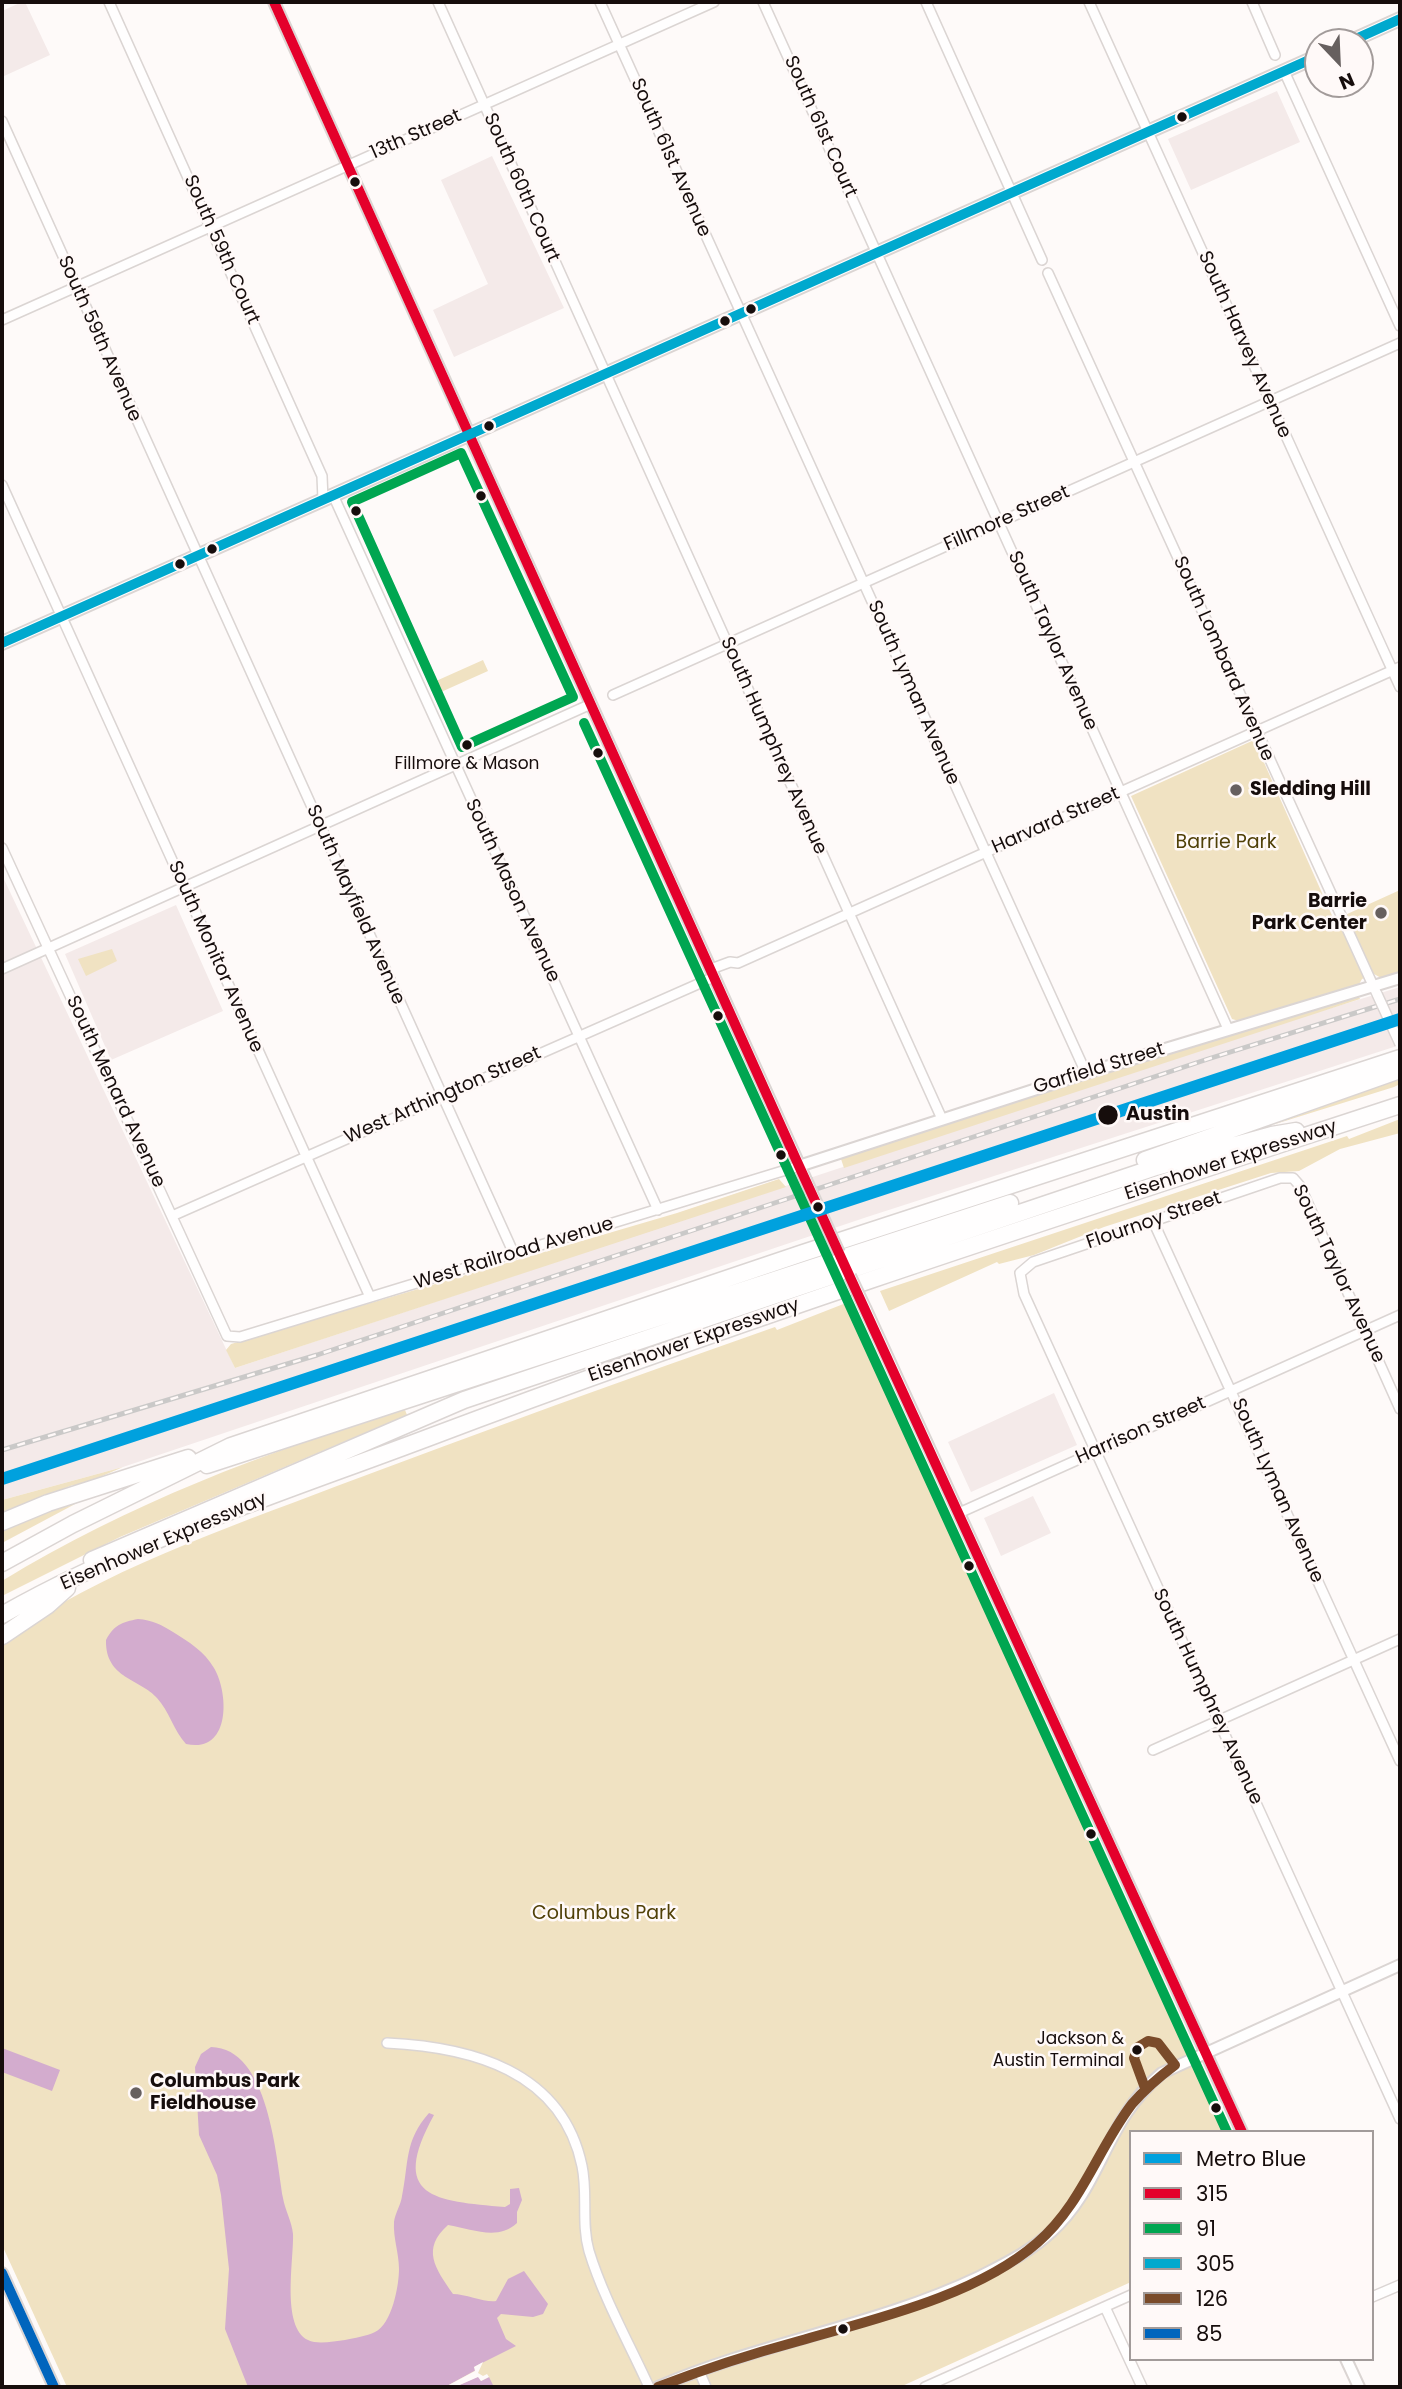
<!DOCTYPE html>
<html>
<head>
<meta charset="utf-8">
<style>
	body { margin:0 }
	#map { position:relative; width:1402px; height:2389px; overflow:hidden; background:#fefaf9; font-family:Poppins,sans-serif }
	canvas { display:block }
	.frame { position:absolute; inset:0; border:4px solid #160d0c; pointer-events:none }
	.legend { position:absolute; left:1129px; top:2130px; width:245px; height:231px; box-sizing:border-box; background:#fff9f8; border:2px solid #a29b9a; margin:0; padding:9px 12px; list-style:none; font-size:21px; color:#160d0c }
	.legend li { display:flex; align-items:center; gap:14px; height:35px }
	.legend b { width:35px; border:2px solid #a29b9a }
	.north { position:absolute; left:1304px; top:28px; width:70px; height:70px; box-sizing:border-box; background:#fff9f8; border:2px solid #a29b9a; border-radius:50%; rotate:157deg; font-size:19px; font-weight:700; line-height:28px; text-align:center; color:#160d0c }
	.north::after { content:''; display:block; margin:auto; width:24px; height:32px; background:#67605f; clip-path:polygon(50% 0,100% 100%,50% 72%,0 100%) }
</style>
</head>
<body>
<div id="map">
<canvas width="1402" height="2389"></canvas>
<div class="frame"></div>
<ul class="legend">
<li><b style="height:9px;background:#00a1de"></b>Metro Blue</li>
<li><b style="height:9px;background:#e4002b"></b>315</li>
<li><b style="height:9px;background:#00a651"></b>91</li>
<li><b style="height:9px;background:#00a9ce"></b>305</li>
<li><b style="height:9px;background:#7a4b2a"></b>126</li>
<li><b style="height:9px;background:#0065bd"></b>85</li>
</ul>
<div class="north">N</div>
</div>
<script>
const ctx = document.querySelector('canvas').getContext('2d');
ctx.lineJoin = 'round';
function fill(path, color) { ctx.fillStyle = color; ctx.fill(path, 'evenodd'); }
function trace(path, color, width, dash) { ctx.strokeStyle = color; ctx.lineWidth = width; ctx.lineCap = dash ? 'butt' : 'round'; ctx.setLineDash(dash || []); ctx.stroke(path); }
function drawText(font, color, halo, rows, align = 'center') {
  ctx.font = font + ' Poppins,sans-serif'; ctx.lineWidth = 5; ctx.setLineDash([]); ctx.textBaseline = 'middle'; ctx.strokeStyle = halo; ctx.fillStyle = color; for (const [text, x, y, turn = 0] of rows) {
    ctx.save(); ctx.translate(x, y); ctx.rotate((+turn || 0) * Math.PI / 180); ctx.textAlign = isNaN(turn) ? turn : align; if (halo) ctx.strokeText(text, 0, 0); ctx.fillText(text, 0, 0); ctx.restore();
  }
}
const built = new Path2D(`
	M 22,2 L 25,2 L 50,55 L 2,77 L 2,11 Z
	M 1277,91 L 1300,142 L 1191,190 L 1168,139 Z
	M 492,156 L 564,308 L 454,357 L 433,310 L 488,284 L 441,180 Z
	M 2,875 L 235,1368 L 1227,1040 L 1400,987 L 1400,1045 L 867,1217 L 123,1467 L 2,1500 Z
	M 176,905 L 223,1011 L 111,1060 L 65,954 Z
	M 1054,1393 L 1077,1445 L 971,1492 L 948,1442 Z
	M 1033,1496 L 1051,1533 L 1001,1556 L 984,1518 Z`);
const green = new Path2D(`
	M 483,660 L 488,671 L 441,692 L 436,681 Z
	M 1254,740 L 1334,920 L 1400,890 L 1400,974 L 1381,978 L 1374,974 L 1362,979 L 1358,986 L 1239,1021 L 1232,1019 L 1131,796 Z
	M 112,949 L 117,961 L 86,976 L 78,959 Z
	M 1359,997 L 1360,999 L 844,1168 L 841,1159 L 1103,1073 Z
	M 1400,1079 L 1400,1084 L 1394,1087 L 1269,1126 Z
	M 1400,1119 L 1400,1133 L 1340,1149 L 1299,1171 L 1271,1173 L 1104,1227 L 1034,1255 L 999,1264 L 997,1262 L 889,1311 L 880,1291 L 1347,1136 L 1349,1139 Z
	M 779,1179 L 786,1187 L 235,1368 L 226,1350 L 231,1344 L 677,1213 Z
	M 846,1303 L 957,1537 L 1227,2132 L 1131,2132 L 1131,2282 L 900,2387 L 67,2387 L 2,2245 L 2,1641 C 103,1570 222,1530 337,1486 C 483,1431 629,1378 775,1327 L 777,1330 Z
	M 405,1410 L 407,1415 L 120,1537 L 2,1596 L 2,1581 C 128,1504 264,1452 405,1410 Z
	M 123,1467 L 75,1488 L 73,1485 L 2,1512 L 2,1500 Z
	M 75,1499 L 77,1503 L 2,1543 L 2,1530 Z`);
const water = new Path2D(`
	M 138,1619 C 152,1620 162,1625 173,1632 C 189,1642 204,1651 214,1668 C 229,1693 231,1754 186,1744 C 174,1731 169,1711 157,1698 C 141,1679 105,1679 106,1640 C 114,1625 122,1622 138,1619 Z
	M 211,2047 C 269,2048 276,2157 283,2198 C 285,2210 292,2222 293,2234 C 294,2260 281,2327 308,2340 C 318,2345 334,2341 345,2340 C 354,2338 367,2336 375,2332 C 392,2324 399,2286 399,2269 C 399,2253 393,2238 394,2222 C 395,2213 401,2205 402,2196 C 409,2163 404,2141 429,2113 L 434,2115 C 388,2198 435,2201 505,2207 L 510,2204 L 510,2189 L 519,2188 L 522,2200 L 517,2212 L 517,2223 C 498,2241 472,2229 448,2225 C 421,2249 435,2268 453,2294 C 466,2294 486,2303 496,2301 L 508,2279 L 524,2271 L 548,2304 L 543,2314 L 533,2317 L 501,2314 L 497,2318 L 506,2339 L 516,2346 L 474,2367 L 476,2370 L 445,2387 L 248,2387 L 225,2329 L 229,2269 L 221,2195 L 217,2175 L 199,2135 L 195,2067 L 201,2054 Z
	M 2,2048 L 60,2070 L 52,2091 L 2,2072 Z
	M 479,2376 L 481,2381 L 489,2377 L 494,2387 L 455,2387 Z`);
const pier = new Path2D(`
	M 483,2362 L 478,2373 L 483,2376 L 487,2374 L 489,2377 L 481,2381 L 478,2377 L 455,2387 L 445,2387 L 475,2371 L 474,2367 Z`);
const minor = new Path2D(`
	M 109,2 L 322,476 L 323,500
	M 438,2 L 942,1119
	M 600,2 L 1086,1073
	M 763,2 L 1228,1029
	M 926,2 L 1042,260
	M 1089,2 L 1400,687
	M 1252,2 L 1275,55
	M 1284,71 L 1400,326
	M 2,121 L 514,1254
	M 1048,273 L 1376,992
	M 2,320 L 714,2
	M 2,485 L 370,1297
	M 333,495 L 658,1210
	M 613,695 L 1400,343
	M 2,848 L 227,1336 L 240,1337 L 799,1166
	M 2,969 L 591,704
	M 711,969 L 730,962 L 738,963 L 1400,667
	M 172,1216 L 714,977
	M 1153,1221 L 1400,1761
	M 1400,1409 L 1300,1186 L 1293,1178 L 1280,1178 L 1033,1262 L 1020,1273 L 1024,1294 L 1400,2119
	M 959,1513 L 1400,1315
	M 1153,1750 L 1400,1639
	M 387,2043 C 470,2047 562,2070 582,2166 C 588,2194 581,2223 589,2251 C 603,2297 629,2343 649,2387
	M 1372,2297 L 1400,2285
	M 1105,2307 L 1142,2387
	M 699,2371 L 706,2387
	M 925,2387 L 1131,2295`);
const tertiary = new Path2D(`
	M 274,2 L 806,1180
	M 799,1166 L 1086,1073 L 1400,978
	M 866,1310 L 1242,2132
	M 2,2273 L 54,2387
	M 1346,2359 L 1359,2387
	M 658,2387 C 762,2342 876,2326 979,2277 C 1004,2264 1030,2252 1051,2232 C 1103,2185 1104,2121 1162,2073 L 1400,1965`);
const secondary = new Path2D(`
	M 1349,42 L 1400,19
	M 2,643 L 1318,56`);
const motorway = new Path2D(`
	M 1145,1160 L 1400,1070
	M 207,1465 L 1010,1203
	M 2,1522 L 48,1503 L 188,1458
	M 92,1560 L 464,1400 L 1156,1167 L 1272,1135 L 1296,1131
	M 2,1563 L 73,1524 L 231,1446 L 803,1253 L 1400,1058
	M 2,1615 C 136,1539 287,1491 430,1437 C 750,1316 1076,1211 1400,1105
	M 2,1636 L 48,1605 L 67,1588`);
const rail = new Path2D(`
	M 2,1450 L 317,1355 L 1208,1059 L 1400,999`);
const minorBridge = new Path2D(`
	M 1377,994 L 1400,1044`);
const tertiaryBridge = new Path2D(`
	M 806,1180 L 839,1253
	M 850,1276 L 866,1310`);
const bus1 = new Path2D(`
	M 274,2 L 799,1166 L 1242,2132`);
const bus2 = new Path2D(`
	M 461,453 L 573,697 L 462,747 L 352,502 Z
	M 584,723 L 1227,2132`);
const bus3 = new Path2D(`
	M 1349,42 L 1400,19
	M 2,643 L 1318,56`);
const bus4 = new Path2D(`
	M 1145,2088 L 1134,2058 L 1138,2047 L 1148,2041 L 1158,2043 L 1175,2065
	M 658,2387 C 704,2369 751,2354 799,2341 C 875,2319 976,2296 1037,2243 C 1082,2204 1097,2150 1132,2104 C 1145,2089 1159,2077 1175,2065`);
const bus5 = new Path2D(`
	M 2,2273 L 54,2387`);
const metro1 = new Path2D(`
	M 2,1479 L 1400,1019`);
const markers = [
	[1182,117,6,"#160d0c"],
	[355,182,6,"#160d0c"],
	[751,309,6,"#160d0c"],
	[725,321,6,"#160d0c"],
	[489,426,6,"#160d0c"],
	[481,496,6,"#160d0c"],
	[356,511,6,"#160d0c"],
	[212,549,6,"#160d0c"],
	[180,564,6,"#160d0c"],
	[467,745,6,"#160d0c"],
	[598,753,6,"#160d0c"],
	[1236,790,7,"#67605f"],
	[1381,913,7,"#67605f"],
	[718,1016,6,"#160d0c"],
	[1108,1115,11,"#160d0c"],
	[781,1155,6,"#160d0c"],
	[818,1207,6,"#160d0c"],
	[969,1566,6,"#160d0c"],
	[1091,1834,6,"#160d0c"],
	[1137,2050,6,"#160d0c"],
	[136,2093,7,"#67605f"],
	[1216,2108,6,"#160d0c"],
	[843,2329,6,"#160d0c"]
];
const busNames = [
	["Fillmore & Mason",467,765],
	["Jackson &",1124,2040,"right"],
	["Austin Terminal",1124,2062,"right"]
];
const streetNames = [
	["South 61st Court",820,127,66],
	["13th Street",416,135,-24],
	["South 61st Avenue",670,158,66],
	["South 60th Court",521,188,66],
	["South 59th Court",221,250,66],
	["South 59th Avenue",99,339,66],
	["South Harvey Avenue",1244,345,66],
	["Fillmore Street",1007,519,-24],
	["South Taylor Avenue",1052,641,66],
	["South Lombard Avenue",1223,659,66],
	["South Lyman Avenue",913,693,66],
	["South Humphrey Avenue",773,746,66],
	["Harvard Street",1056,821,-24],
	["South Mason Avenue",512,891,65],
	["South Mayfield Avenue",355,905,66],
	["South Monitor Avenue",215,957,66],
	["Garfield Street",1099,1069,-17],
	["South Menard Avenue",115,1092,65],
	["West Arthington Street",443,1096,-24],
	["Eisenhower Expressway",1231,1161,-18],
	["Flournoy Street",1154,1221,-19],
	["West Railroad Avenue",514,1254,-17],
	["South Taylor Avenue",1338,1274,65],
	["Eisenhower Expressway",694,1341,-19],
	["Harrison Street",1141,1431,-24],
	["South Lyman Avenue",1277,1491,66],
	["Eisenhower Expressway",164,1542,-23],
	["South Humphrey Avenue",1207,1697,65]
];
const poiNames = [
	["Sledding Hill",1250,790],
	["Barrie",1367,902,"right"],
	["Park Center",1367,924,"right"],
	["Columbus Park",150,2082],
	["Fieldhouse",150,2104]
];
const parkNames = [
	["Barrie Park",1226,843],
	["Columbus Park",604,1914]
];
const stopNames = [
	["Austin",1126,1115]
];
fill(built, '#f4eae9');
fill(green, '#f0e2c2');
fill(water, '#d3acce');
fill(pier, '#fefaf9');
trace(minor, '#dbd5d3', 12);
trace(tertiary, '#dbd5d3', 14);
trace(secondary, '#dbd5d3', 16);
trace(motorway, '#dbd5d3', 19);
trace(minor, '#fffefe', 9);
trace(tertiary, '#fffefe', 10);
trace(secondary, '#fffefe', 12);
trace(motorway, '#fffefe', 16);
trace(rail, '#cac9c8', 5);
trace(rail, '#fff9f8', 2.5, [8]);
trace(minorBridge, '#dbd5d3', 12, []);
trace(tertiaryBridge, '#dbd5d3', 14, []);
trace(minorBridge, '#fffefe', 9);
trace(tertiaryBridge, '#fffefe', 10);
trace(bus1, '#e4002b', 10);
trace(bus2, '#00a651', 10);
trace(bus3, '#00a9ce', 10);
trace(bus4, '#7a4b2a', 10);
trace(bus5, '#0065bd', 10);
trace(metro1, '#00a1de', 12);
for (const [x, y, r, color] of markers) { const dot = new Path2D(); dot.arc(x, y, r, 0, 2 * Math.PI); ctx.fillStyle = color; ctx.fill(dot); trace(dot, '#fff9f8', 2.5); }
drawText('17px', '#160d0c', '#fff9f8', busNames);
drawText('19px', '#160d0c', '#fff9f8', streetNames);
drawText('bold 19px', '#160d0c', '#fff9f8', poiNames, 'left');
drawText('19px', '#504007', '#fff9f8', parkNames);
drawText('bold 19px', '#160d0c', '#fff9f8', stopNames, 'left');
</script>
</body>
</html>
